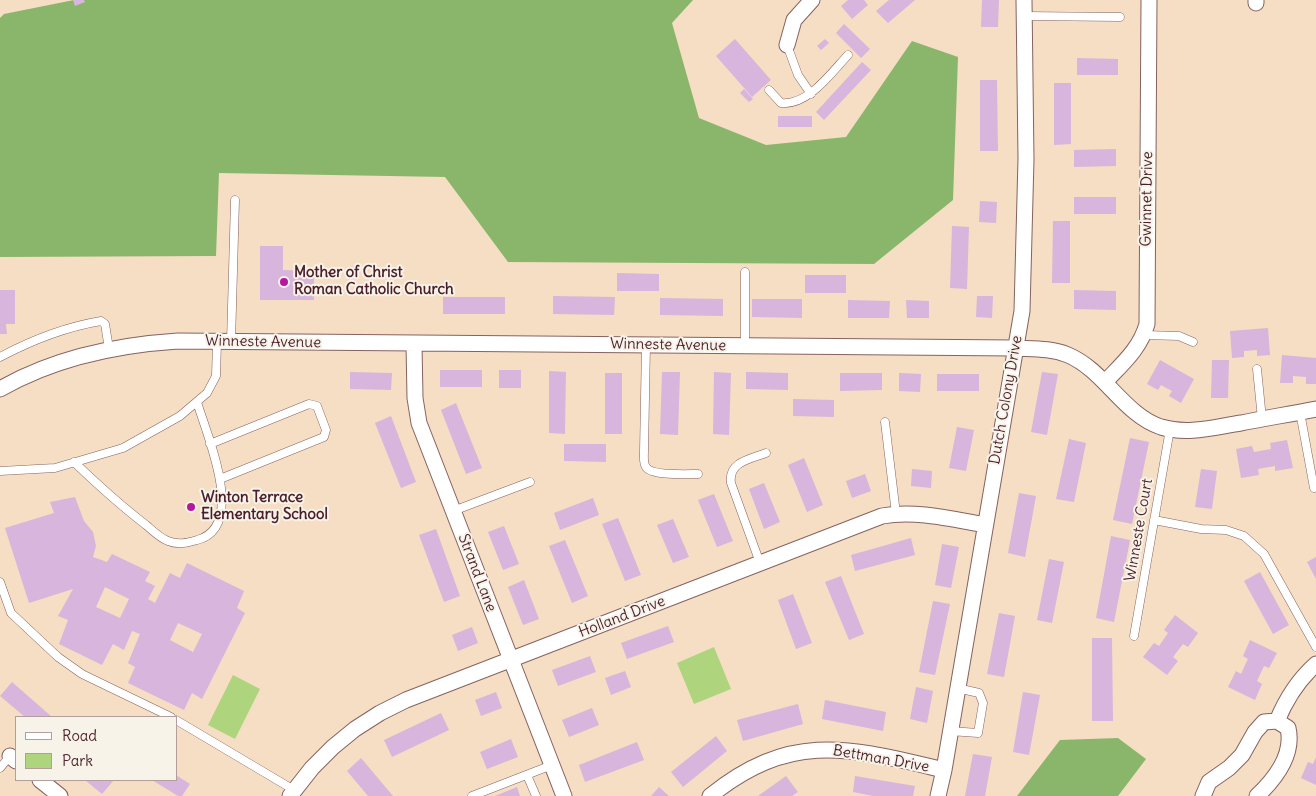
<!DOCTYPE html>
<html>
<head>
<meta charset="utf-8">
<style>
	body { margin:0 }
	#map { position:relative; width:1316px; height:796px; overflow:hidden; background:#f5dec3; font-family:Delius,sans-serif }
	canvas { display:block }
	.legend { position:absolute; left:15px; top:716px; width:162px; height:65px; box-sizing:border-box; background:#f7f3e8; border:1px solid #b29e9c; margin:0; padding:6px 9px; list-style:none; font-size:15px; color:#4a1f2b }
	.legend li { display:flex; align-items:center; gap:10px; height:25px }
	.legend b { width:25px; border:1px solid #b29e9c }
</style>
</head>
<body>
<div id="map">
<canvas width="1316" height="796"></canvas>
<ul class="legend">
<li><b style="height:6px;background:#fff"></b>Road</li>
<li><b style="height:14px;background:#aed47d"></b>Park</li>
</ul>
</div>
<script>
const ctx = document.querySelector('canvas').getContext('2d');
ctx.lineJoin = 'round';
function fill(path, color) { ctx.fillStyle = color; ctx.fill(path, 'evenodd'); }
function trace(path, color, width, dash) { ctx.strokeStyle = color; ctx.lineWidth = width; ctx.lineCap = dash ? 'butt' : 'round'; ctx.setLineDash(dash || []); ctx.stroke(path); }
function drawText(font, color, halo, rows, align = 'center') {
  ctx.font = font + ' Delius,sans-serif'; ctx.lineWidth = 4; ctx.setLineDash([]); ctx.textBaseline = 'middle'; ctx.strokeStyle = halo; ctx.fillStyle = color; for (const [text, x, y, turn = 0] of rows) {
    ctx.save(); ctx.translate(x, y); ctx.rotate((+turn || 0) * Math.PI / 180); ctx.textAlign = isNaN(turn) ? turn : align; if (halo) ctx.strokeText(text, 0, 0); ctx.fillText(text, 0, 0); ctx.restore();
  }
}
const green = new Path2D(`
	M 714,647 L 731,689 L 694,704 L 677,663 Z
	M 233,675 L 260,689 L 235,739 L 208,725 Z`);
const forest = new Path2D(`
	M 74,0 L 693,0 L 672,23 L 699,118 L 766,145 L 846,137 L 912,41 L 958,57 L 953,200 L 874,264 L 508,262 L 445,177 L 219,173 L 216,256 L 0,257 L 0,18 L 4,14 Z
	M 1118,738 L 1146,759 L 1118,796 L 1017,796 L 1060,740 Z`);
const building = new Path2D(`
	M 73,0 L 84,0 L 85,2 L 75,6 Z
	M 848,0 L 864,0 L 868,5 L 852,19 L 841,6 Z
	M 889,0 L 915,0 L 888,23 L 876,11 Z
	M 982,0 L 999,0 L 998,27 L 981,27 Z
	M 844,24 L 870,49 L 861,58 L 836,33 Z
	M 735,39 L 771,80 L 752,97 L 716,56 Z
	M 825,39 L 829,43 L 821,50 L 817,46 Z
	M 1077,58 L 1118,59 L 1118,75 L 1077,75 Z
	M 862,62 L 871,70 L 824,120 L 816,112 Z
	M 980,80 L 997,80 L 998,151 L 980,151 Z
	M 1054,83 L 1071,83 L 1071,144 L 1054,145 Z
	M 744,89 L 753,99 L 749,102 L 740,93 Z
	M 778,116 L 812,116 L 812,127 L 778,127 Z
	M 1116,149 L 1116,166 L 1074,167 L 1074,150 Z
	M 1074,197 L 1116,197 L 1116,214 L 1074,214 Z
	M 980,201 L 997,202 L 996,223 L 979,222 Z
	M 1053,221 L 1070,221 L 1070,283 L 1052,283 Z
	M 952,226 L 969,227 L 967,289 L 950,288 Z
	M 260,246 L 283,246 L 283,270 L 314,271 L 314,300 L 260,300 Z
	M 617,273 L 659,274 L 659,291 L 617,291 Z
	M 805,275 L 846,275 L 846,293 L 805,293 Z
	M 0,290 L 15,290 L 15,324 L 6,324 L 7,334 L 0,334 Z
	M 1074,290 L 1116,291 L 1116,310 L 1074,309 Z
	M 553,296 L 615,297 L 614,315 L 553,314 Z
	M 977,296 L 993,296 L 992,318 L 976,317 Z
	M 443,297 L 505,297 L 505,314 L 443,314 Z
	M 660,298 L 723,299 L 723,316 L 660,315 Z
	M 752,299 L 802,299 L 802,318 L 752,317 Z
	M 848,300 L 890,301 L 889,318 L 848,318 Z
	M 906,300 L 929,301 L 929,318 L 907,318 Z
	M 1268,328 L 1270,355 L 1257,356 L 1257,350 L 1244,351 L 1244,357 L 1232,358 L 1230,331 Z
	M 1282,355 L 1316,358 L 1316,384 L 1306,384 L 1306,377 L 1293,376 L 1293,383 L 1280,383 Z
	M 1160,360 L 1194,379 L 1181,403 L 1169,396 L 1172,391 L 1161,385 L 1158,390 L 1147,384 Z
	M 1212,360 L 1229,360 L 1228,398 L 1211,398 Z
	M 440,370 L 482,370 L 482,387 L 440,387 Z
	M 499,370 L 521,370 L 521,388 L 499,388 Z
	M 549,371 L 566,372 L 565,434 L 549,433 Z
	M 350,372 L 392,373 L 391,390 L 350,389 Z
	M 662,372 L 680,372 L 678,435 L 660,434 Z
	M 714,372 L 731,373 L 729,435 L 713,434 Z
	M 746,372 L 788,373 L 788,390 L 746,389 Z
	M 1042,372 L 1058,374 L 1047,435 L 1031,432 Z
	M 605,373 L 622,373 L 622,434 L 605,434 Z
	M 840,373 L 882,373 L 882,390 L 840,391 Z
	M 899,373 L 921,374 L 920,392 L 899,391 Z
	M 937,374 L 979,374 L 979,391 L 937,391 Z
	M 793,399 L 834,400 L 834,417 L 793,416 Z
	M 456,403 L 482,468 L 466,474 L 441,410 Z
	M 391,416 L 416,482 L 401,488 L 375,423 Z
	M 957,427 L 974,430 L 966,471 L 949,468 Z
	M 1130,438 L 1149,442 L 1132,524 L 1113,520 Z
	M 1069,439 L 1086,443 L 1074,502 L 1056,499 Z
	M 1287,440 L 1293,468 L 1275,471 L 1275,466 L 1258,469 L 1259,475 L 1241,478 L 1236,449 L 1252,446 L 1254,452 L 1271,449 L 1270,443 Z
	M 564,444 L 606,444 L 606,462 L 564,461 Z
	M 804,458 L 823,505 L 807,512 L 788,465 Z
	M 912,469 L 932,471 L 931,488 L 911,486 Z
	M 1201,469 L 1217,471 L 1212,509 L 1195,507 Z
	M 865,474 L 871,491 L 852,498 L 846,481 Z
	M 764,483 L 780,522 L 764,529 L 749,489 Z
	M 1019,493 L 1036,496 L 1025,557 L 1008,553 Z
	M 714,494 L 733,541 L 717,547 L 698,500 Z
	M 75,497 L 84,521 L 93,532 L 96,546 L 93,557 L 107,562 L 112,554 L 150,572 L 145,581 L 155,586 L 148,599 L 155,603 L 170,573 L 180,578 L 187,563 L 244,591 L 237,608 L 245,613 L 202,699 L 192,693 L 184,710 L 128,683 L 135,667 L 128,663 L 140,634 L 132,631 L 124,650 L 113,644 L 102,665 L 59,644 L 68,620 L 58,616 L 73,589 L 29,603 L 5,528 L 54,513 L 50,502 ZM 105,587 L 129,599 L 120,618 L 96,607 ZM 178,623 L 202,634 L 193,652 L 170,640 Z
	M 593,498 L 599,515 L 560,530 L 554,513 Z
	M 618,518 L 641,575 L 625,581 L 602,524 Z
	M 673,519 L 689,557 L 673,563 L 657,525 Z
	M 504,526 L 519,564 L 503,570 L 488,532 Z
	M 436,529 L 460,596 L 444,602 L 419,535 Z
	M 1111,536 L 1130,540 L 1114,622 L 1096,618 Z
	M 911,538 L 915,555 L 855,571 L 851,555 Z
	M 565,540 L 588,596 L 572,603 L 549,546 Z
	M 942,544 L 959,547 L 951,588 L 935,585 Z
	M 1316,557 L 1316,579 L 1307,562 Z
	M 1049,559 L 1064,562 L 1052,623 L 1037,620 Z
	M 1260,572 L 1289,625 L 1273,634 L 1244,581 Z
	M 841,576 L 864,634 L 849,640 L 825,582 Z
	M 524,580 L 539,619 L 523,625 L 508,587 Z
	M 793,594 L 812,643 L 796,649 L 778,600 Z
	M 933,601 L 950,604 L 935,675 L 919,672 Z
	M 999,613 L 1015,616 L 1004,677 L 987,674 Z
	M 1175,615 L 1198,633 L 1188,647 L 1183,644 L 1173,657 L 1178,661 L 1167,675 L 1143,657 L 1154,643 L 1159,646 L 1168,633 L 1164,630 Z
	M 668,626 L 674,642 L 627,659 L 621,643 Z
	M 472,627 L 478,643 L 458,651 L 452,635 Z
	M 1092,638 L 1112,638 L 1113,721 L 1092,721 Z
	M 1250,640 L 1277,653 L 1269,668 L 1264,666 L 1257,681 L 1262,684 L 1255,700 L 1228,687 L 1236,671 L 1241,674 L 1245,665 L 1248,659 L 1243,656 Z
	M 590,656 L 596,672 L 558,686 L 552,670 Z
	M 625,671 L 631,687 L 611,695 L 605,678 Z
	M 12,682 L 52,717 L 25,717 L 0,696 Z
	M 916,687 L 933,691 L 927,723 L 910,719 Z
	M 496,692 L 502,708 L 481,716 L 475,700 Z
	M 1023,692 L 1040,695 L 1029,755 L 1013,752 Z
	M 825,700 L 886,712 L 883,731 L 822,719 Z
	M 798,704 L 803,724 L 743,741 L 737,720 Z
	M 592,708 L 599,725 L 569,737 L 562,720 Z
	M 441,713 L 449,730 L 392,757 L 384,740 Z
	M 716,736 L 727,751 L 683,787 L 671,772 Z
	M 511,739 L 518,757 L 487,769 L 480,752 Z
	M 637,742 L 644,760 L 585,782 L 579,765 Z
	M 973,754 L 992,757 L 985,796 L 965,796 Z
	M 1316,757 L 1316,785 L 1301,778 L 1308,762 L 1313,764 Z
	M 361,758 L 393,796 L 368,796 L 347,771 Z
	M 176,775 L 190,784 L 182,796 L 178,796 L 152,780 L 176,780 Z
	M 786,776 L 798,792 L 792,796 L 758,796 Z
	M 855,776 L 915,786 L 913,796 L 873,796 L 853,792 Z
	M 85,780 L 114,780 L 102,794 Z
	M 517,787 L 520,796 L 495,796 Z
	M 659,787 L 669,796 L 651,796 Z`);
const lane = new Path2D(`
	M 1024,16 L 1120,17
	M 787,45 L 798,75 L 811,94
	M 769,90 L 781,103 C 808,106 831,73 848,55
	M 1144,335 L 1179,336 L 1193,342
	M 231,342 L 235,200
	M 646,345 L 644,451 C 644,456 643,463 646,467 C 651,476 687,474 698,474
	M 745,346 L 745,272
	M 0,357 C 32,340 65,327 101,321 L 105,324 L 109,349
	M 1257,369 L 1262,419
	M 1300,412 L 1314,488
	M 885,422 L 896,514
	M 210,444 L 309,404 L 317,406 L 326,430 L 324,437 L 220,479
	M 74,462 C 98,485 120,505 146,525 C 152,530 160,538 168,541 C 178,545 187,543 197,540 C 248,527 206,433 197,402
	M 0,471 L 55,468 L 123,448 L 180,416 L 207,393 L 216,376 L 217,342
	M 453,511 L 530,482
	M 1154,520 L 1201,529 L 1226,530 L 1244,536 L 1264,554 L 1316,647
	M 760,563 L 731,483 C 728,462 750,459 766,453
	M 0,582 L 11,613 L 58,657 L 82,674 L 171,717
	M 1134,636 L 1170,429
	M 176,720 L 294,790
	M 950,731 L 978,733 L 983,703 L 979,693 L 957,688
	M 0,768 L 10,756
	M 527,775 L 536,796
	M 472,796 L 552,765`);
const street = new Path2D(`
	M 1256,0 L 1256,3
	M 787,45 L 794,20 L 812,0
	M 414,344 L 415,398 L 419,423 L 564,796
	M 1105,382 C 1122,364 1140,349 1147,324 L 1149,0
	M 0,389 C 54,358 116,345 178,341 L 1015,348 C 1033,349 1051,348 1068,355 C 1104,370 1124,415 1161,427 C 1188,435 1214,427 1241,423 C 1266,418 1291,414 1316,409
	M 1277,721 C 1286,699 1298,680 1316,664
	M 10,756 L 16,761
	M 40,780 L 60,796
	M 290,796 L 312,768 L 333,747 L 355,729 L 380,713 L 406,700 L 882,516 C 916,510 951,519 985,525
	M 710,796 C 792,730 850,748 944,770
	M 938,796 L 944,770 L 1022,311 L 1026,159 L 1024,0
	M 1203,796 L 1209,782 L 1229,768 L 1242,755 L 1255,732 L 1264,722 L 1277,721 L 1288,728 C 1294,754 1275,779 1257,796`);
const markers = [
	[284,282,5,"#b5179e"],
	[191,507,5,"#b5179e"]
];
const streetNames = [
	["Gwinnet Drive",1147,199,-89],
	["Winneste Avenue",263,342,1],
	["Winneste Avenue",668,345,1],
	["Dutch Colony Drive",1006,400,-80],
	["Winneste Court",1139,530,-80],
	["Strand Lane",477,573,69],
	["Holland Drive",622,617,-21],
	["Bettman Drive",881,759,10]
];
const poiNames = [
	["Mother of Christ",294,273],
	["Roman Catholic Church",294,290],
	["Winton Terrace",201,498],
	["Elementary School",201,515]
];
fill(green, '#aed47d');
fill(forest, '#8ab66c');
fill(building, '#d7b5dc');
trace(lane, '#866260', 9);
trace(street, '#866260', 17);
trace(lane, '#fff', 8);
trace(street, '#fff', 15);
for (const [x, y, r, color] of markers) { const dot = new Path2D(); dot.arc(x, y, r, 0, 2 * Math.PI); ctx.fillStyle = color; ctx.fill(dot); trace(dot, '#f7f3e8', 2); }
drawText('15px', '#4a1f2b', '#f7f3e8', streetNames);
drawText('bold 15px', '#4a1f2b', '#f7f3e8', poiNames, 'left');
</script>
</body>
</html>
